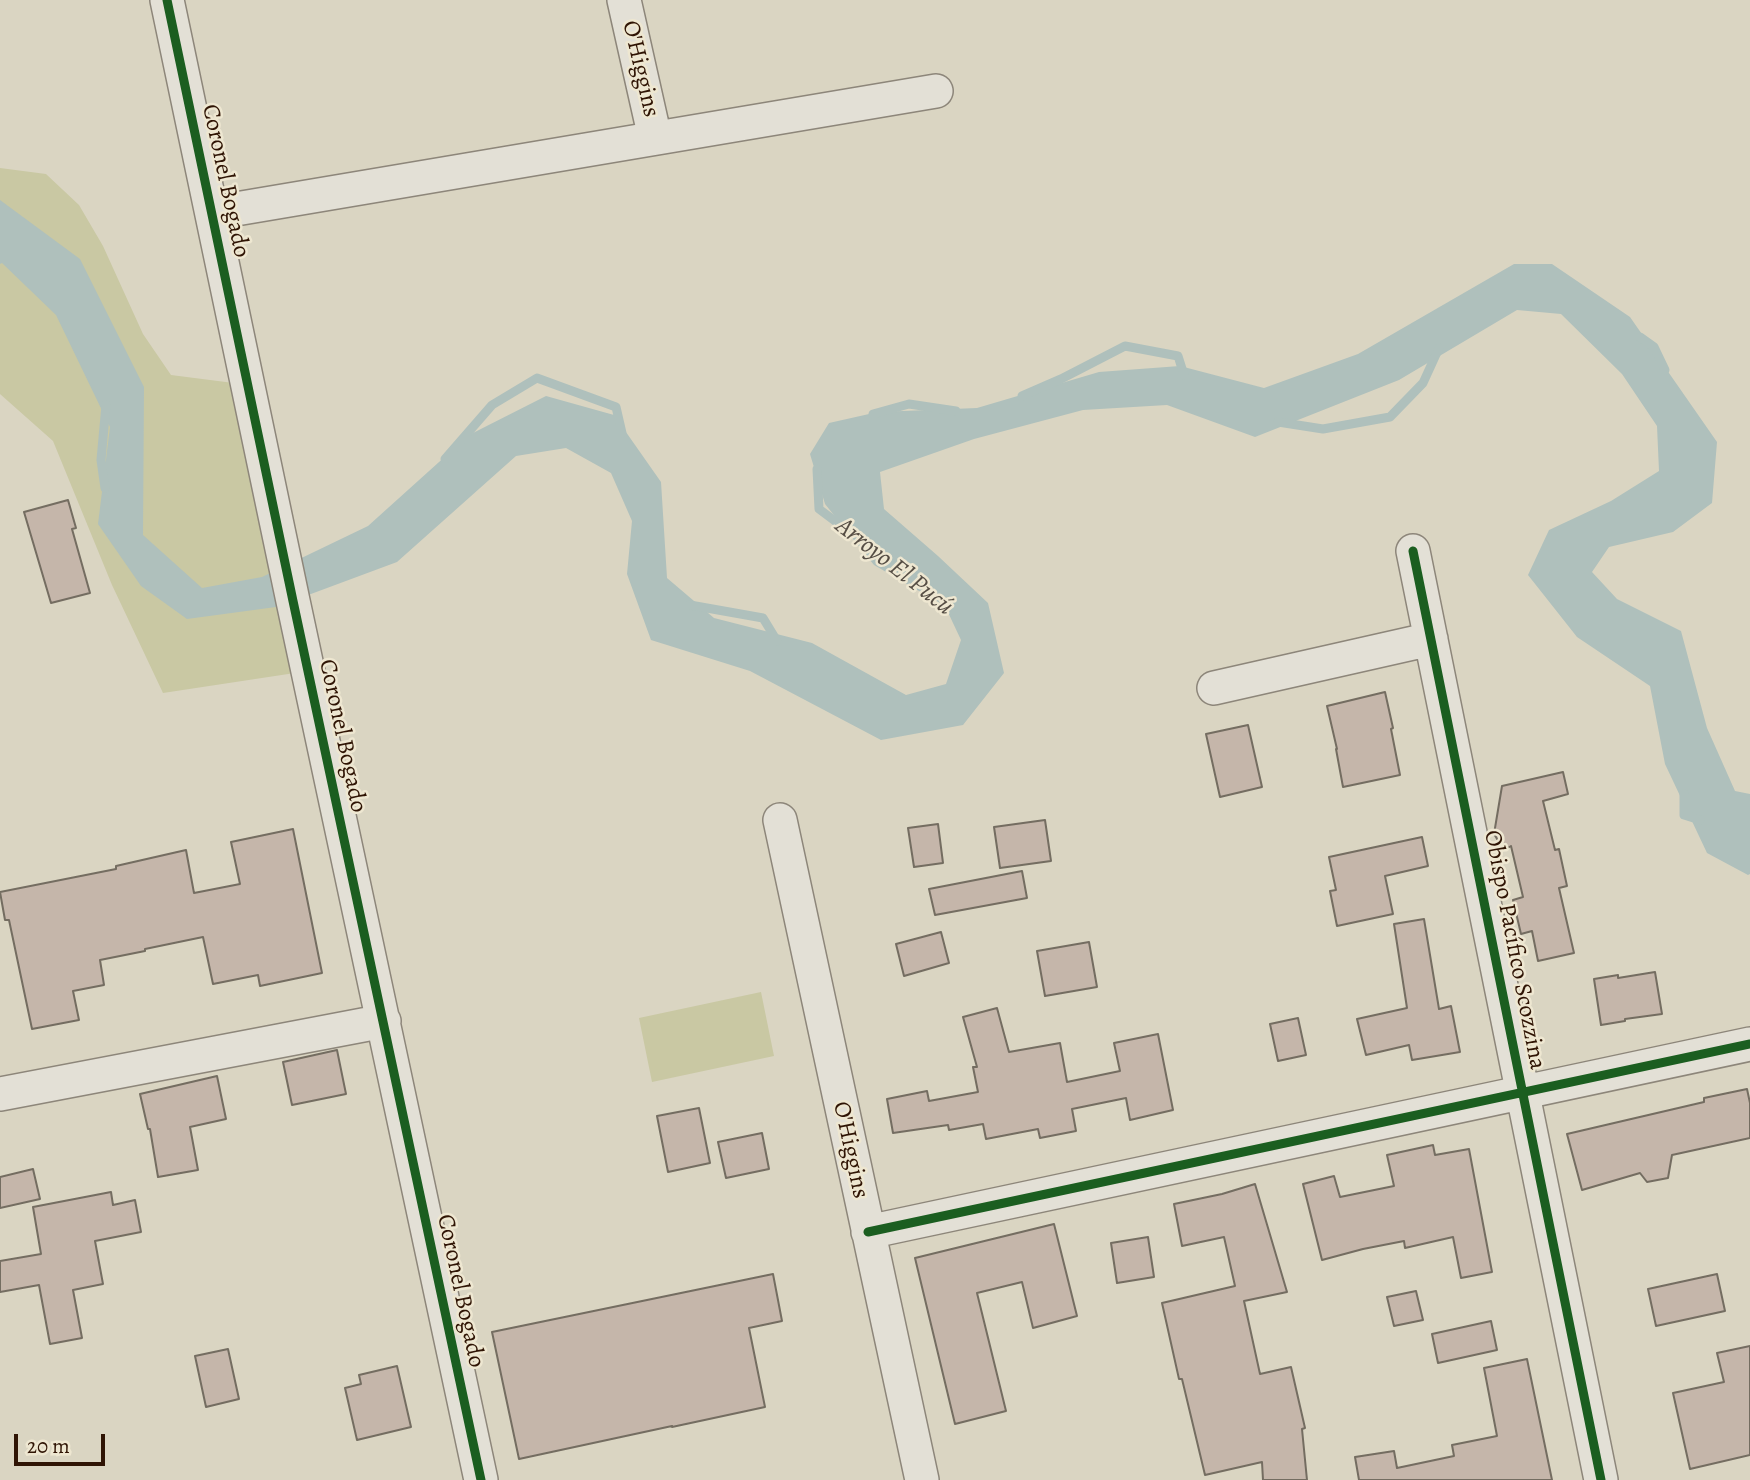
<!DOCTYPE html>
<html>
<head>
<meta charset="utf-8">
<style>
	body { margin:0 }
	#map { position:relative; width:1750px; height:1480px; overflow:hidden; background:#dad5c2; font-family:Alegreya,serif }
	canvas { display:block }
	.scale { position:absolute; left:14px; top:1434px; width:91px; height:32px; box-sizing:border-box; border:4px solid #2f1404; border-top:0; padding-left:9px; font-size:21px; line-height:24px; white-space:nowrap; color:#2f1404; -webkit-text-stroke:5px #eee7d1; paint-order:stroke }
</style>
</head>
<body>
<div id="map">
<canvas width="1750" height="1480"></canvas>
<div class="scale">20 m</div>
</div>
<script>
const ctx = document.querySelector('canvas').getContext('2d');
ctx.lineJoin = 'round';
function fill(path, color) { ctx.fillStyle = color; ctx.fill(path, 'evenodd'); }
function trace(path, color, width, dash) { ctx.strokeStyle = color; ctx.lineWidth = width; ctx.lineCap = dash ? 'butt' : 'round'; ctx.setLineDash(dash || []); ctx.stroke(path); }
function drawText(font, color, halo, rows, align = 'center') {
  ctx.font = font + ' Alegreya,serif'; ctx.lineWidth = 5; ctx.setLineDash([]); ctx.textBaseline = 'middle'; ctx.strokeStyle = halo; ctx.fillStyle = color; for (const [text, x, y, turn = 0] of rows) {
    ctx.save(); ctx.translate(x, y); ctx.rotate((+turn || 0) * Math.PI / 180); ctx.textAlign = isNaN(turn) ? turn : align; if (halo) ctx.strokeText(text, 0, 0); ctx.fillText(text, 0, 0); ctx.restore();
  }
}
const green = new Path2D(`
	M 0,168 L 46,174 L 79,205 L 103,246 L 143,334 L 171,375 L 249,385 L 308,671 L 163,693 L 112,585 L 53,441 L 0,394 Z
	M 761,992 L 774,1056 L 652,1082 L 639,1018 Z`);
const water = new Path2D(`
	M 0,200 L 80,259 L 144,387 L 143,535 L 202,588 L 262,577 L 368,526 L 469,435 L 546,396 L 614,415 L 661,482 L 667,578 L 714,618 L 812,643 L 906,695 L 946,684 L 961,640 L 945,606 L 874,565 L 825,504 L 810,454 L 829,423 L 878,412 L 977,408 L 1099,372 L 1180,366 L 1264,388 L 1358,354 L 1514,264 L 1552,264 L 1630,317 L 1717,442 L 1712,503 L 1673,532 L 1609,547 L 1592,572 L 1617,599 L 1681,631 L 1707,728 L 1735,791 L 1750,794 L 1750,874 L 1748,875 L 1707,853 L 1665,764 L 1650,686 L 1577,637 L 1528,575 L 1549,530 L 1611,501 L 1659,471 L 1657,426 L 1622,374 L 1561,314 L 1517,310 L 1399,380 L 1255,437 L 1167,405 L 1083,410 L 974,439 L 880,472 L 884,509 L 938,556 L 988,603 L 1004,673 L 963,725 L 881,740 L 750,671 L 651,640 L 627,574 L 632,521 L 611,473 L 566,448 L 516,456 L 397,562 L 276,607 L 187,619 L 141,586 L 98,524 L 110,427 L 56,315 L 2,263 L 0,264 Z`);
const stream = new Path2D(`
	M 1640,337 L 1654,347 L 1665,370
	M 1022,396 L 1061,379 L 1125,346 L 1178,356 L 1184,375
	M 873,414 L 909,404 L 956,411
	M 1278,422 L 1323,429 L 1390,417 L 1423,383 L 1439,348
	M 445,459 L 492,405 L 537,378 L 616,407 L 622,433
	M 817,469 L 819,509 L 851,533
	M 105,488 L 101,460 L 106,405
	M 690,605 L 763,618 L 777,641
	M 1684,794 L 1684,815 L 1700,820`);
const building = new Path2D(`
	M 68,500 L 76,528 L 72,529 L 90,593 L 51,603 L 24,512 Z
	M 1385,692 L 1393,728 L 1391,729 L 1400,775 L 1343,787 L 1336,749 L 1337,749 L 1327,706 Z
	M 1248,725 L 1262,787 L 1220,797 L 1206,734 Z
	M 1563,772 L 1568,794 L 1543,801 L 1555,850 L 1559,849 L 1567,886 L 1559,888 L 1574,953 L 1538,961 L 1532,931 L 1521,934 L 1513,900 L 1523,897 L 1511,846 L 1504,850 L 1494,834 L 1502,786 Z
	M 1045,820 L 1051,861 L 1000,868 L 994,827 Z
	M 938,824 L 943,863 L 914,867 L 908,828 Z
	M 293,829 L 322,973 L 260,986 L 258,975 L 213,984 L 203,937 L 145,949 L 145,951 L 100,960 L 104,985 L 73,991 L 79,1020 L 32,1029 L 9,920 L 5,920 L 0,892 L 116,869 L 116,866 L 186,850 L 194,893 L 240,884 L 231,842 Z
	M 1422,837 L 1428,866 L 1385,876 L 1393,914 L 1337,926 L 1330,891 L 1336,890 L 1329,857 Z
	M 1022,871 L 1027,898 L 935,915 L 929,889 Z
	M 1424,919 L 1439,1009 L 1451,1006 L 1460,1052 L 1412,1060 L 1409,1045 L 1366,1055 L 1357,1019 L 1407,1008 L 1394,924 Z
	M 941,932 L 949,963 L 904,976 L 896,944 Z
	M 1089,942 L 1097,987 L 1045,996 L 1037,951 Z
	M 1655,972 L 1662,1014 L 1625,1019 L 1625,1021 L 1601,1025 L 1594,979 L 1618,975 L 1618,978 Z
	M 997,1008 L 1009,1052 L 1060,1043 L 1067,1082 L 1120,1071 L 1114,1043 L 1158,1034 L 1173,1110 L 1130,1120 L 1126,1098 L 1072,1109 L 1076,1131 L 1040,1138 L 1038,1129 L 986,1139 L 983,1124 L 949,1130 L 948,1125 L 893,1133 L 887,1099 L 927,1091 L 929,1101 L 978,1092 L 973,1067 L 977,1067 L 963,1017 Z
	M 1298,1018 L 1306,1055 L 1278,1061 L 1270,1024 Z
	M 337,1050 L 346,1094 L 292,1105 L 283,1062 Z
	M 217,1076 L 226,1119 L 190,1127 L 198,1170 L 158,1177 L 150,1129 L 148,1129 L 140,1094 Z
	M 1747,1089 L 1750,1103 L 1750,1138 L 1672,1155 L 1668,1178 L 1647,1182 L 1640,1173 L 1582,1190 L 1567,1134 L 1704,1102 L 1704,1098 Z
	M 699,1108 L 710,1163 L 668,1172 L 657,1116 Z
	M 762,1133 L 769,1169 L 726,1178 L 718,1142 Z
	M 1433,1145 L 1435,1155 L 1469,1149 L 1492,1272 L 1461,1278 L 1453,1237 L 1405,1248 L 1404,1241 L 1363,1249 L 1322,1260 L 1303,1184 L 1334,1176 L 1340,1197 L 1394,1186 L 1387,1155 Z
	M 33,1169 L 40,1199 L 0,1208 L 0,1177 Z
	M 1255,1184 L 1287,1292 L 1244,1301 L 1260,1374 L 1291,1367 L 1305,1428 L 1302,1429 L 1307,1480 L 1263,1480 L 1262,1462 L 1205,1475 L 1182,1379 L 1179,1379 L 1162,1303 L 1235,1286 L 1224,1237 L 1182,1246 L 1174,1204 L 1222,1194 Z
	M 111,1192 L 113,1205 L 135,1200 L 141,1232 L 95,1241 L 103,1284 L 73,1290 L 82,1338 L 50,1344 L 39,1285 L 0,1292 L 0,1261 L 41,1254 L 33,1207 Z
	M 1054,1224 L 1077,1316 L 1033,1328 L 1022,1282 L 977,1293 L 1006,1411 L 955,1424 L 915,1258 Z
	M 1148,1237 L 1154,1277 L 1117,1283 L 1111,1243 Z
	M 773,1274 L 782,1321 L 749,1328 L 765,1407 L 672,1427 L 672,1426 L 519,1459 L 492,1332 Z
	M 1717,1274 L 1725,1311 L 1656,1326 L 1648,1289 Z
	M 1416,1291 L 1423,1320 L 1394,1326 L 1387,1297 Z
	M 1491,1321 L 1497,1350 L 1438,1363 L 1432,1334 Z
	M 1750,1346 L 1750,1455 L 1690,1469 L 1673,1393 L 1724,1382 L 1717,1353 Z
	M 228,1349 L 239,1399 L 206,1407 L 195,1356 Z
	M 1527,1359 L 1552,1480 L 1359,1480 L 1355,1457 L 1394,1451 L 1397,1468 L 1454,1456 L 1452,1445 L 1497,1436 L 1484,1368 Z
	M 397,1366 L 411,1427 L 357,1440 L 345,1388 L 361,1384 L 359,1375 Z`);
const minor = new Path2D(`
	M 167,0 L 293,601 L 481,1480
	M 624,0 L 655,138
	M 212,213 L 936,91
	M 1413,551 L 1601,1480
	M 1214,688 L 1431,639
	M 780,820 L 922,1480
	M 0,1094 L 384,1021
	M 868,1232 L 1750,1044`);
const cycleway = new Path2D(`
	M 167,0 L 293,601 L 481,1480
	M 1413,551 L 1601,1480
	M 868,1232 L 1750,1044`);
const streetNames = [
	["O'Higgins",640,69,77],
	["Coronel Bogado",225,181,78],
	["Coronel Bogado",342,736,78],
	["Obispo Pacífico Scozzina",1514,950,79],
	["O'Higgins",850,1150,78],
	["Coronel Bogado",460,1291,78]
];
const waterNames = [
	["Arroyo El Pucú",894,567,38]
];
fill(green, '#c9c8a3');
fill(water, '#afc0bc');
trace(stream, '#afc0bc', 9);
fill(building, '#c5b6aa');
trace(building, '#746d61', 2);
trace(minor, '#8d867a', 36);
trace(minor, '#e3e0d6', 33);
trace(cycleway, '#1b5e20', 9);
drawText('24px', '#2f1404', '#eee7d1', streetNames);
drawText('italic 26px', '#554d44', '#eee7d1', waterNames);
</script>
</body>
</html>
